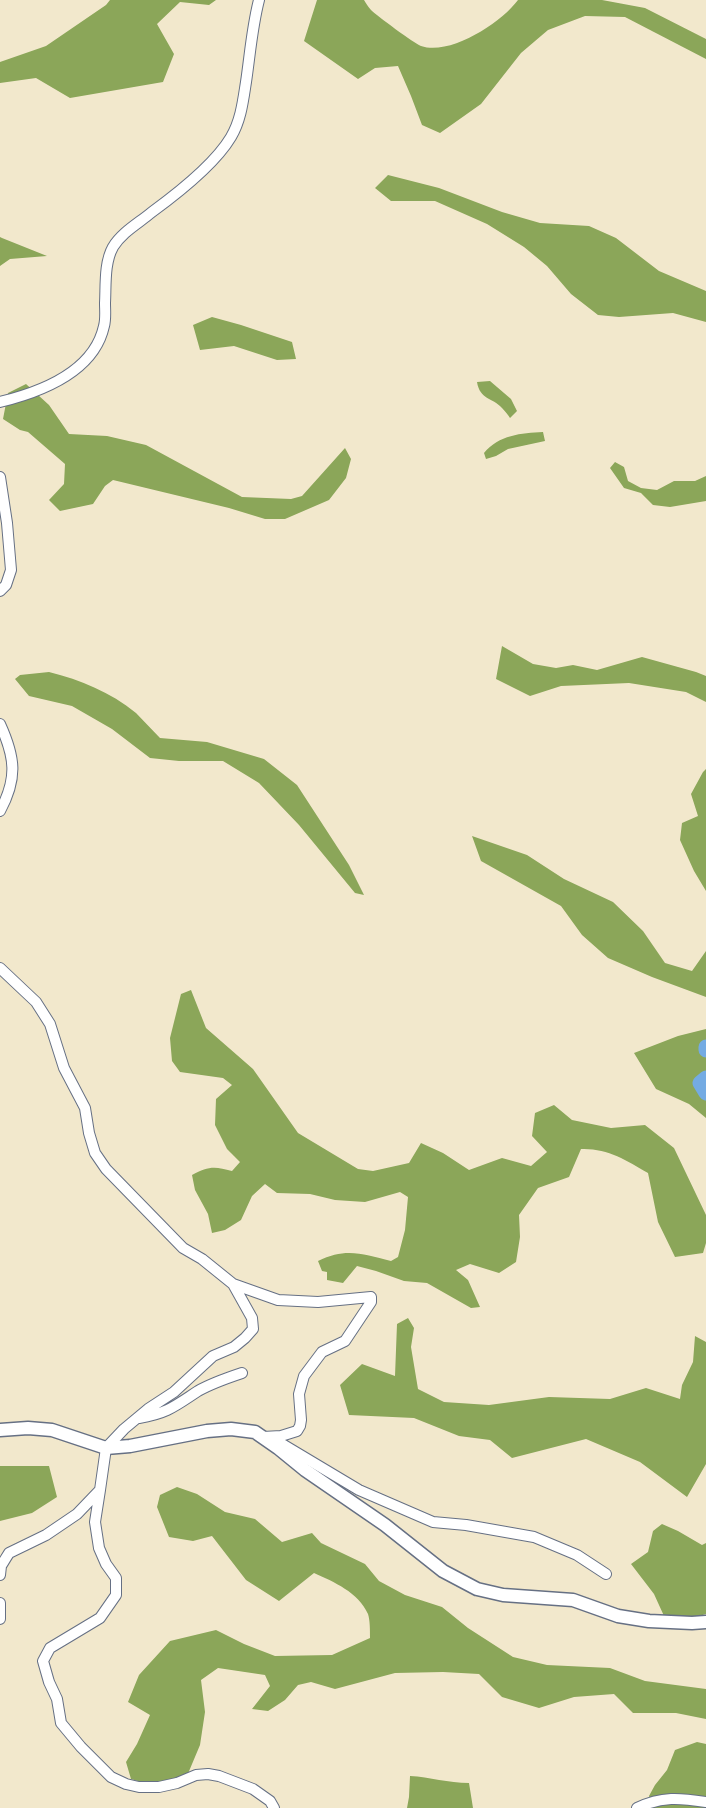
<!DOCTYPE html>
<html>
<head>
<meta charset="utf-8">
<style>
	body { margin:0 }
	canvas { display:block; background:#f2e8cc }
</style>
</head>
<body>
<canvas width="706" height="1808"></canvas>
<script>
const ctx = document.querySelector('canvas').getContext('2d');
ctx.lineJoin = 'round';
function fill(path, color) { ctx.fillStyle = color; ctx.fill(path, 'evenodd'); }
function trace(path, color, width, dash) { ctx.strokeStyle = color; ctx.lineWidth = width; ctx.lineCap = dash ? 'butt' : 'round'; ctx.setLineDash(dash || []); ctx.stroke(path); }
const forest = new Path2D(`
	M 110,0 L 216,0 L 209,5 L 180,2 L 157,24 L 174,54 L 163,82 L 70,98 L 36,78 L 0,83 L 0,62 L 46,46 L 106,5 Z
	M 317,0 L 364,0 C 366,3 368,7 371,10 C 376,15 415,44 421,46 C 450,56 501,23 518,0 L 602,0 L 645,8 L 706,39 L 706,59 L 625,17 L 585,16 L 548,30 L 521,53 L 481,104 L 440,133 L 422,125 L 411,96 L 398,66 L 375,68 L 358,79 L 304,41 Z
	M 388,175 L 439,188 L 502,212 L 540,223 L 589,226 L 616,238 L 659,271 L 706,291 L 706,322 L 673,313 L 619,317 L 598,315 L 571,294 L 547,266 L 524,247 L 487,224 L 435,201 L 391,201 L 375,188 Z
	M 0,237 L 2,238 L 47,256 L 10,259 L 0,266 Z
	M 212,317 L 241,325 L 292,342 L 296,359 L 277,360 L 234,346 L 200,350 L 193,325 Z
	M 490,381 L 511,399 L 517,411 L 510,418 C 508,415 505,411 502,408 C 492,397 480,400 477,382 Z
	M 26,384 L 49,405 L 69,434 L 107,436 L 146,445 L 242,497 L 291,499 L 302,496 L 345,448 L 351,459 L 346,478 L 329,500 L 285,519 L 265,519 L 229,508 L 113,480 L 105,486 L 93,504 L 60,511 L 49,500 L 64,484 L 65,464 L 28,432 L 20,430 L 3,419 L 8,393 Z
	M 543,432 L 545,441 L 508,449 L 496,456 L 486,459 L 484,453 C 499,435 521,433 543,432 Z
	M 615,462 L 624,467 L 628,481 L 641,488 L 657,490 L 674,481 L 695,481 L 706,476 L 706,501 L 670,507 L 653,505 L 641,493 L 624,488 L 610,468 Z
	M 502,646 L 533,664 L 556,668 L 573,665 L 597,670 L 642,657 L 696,672 L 706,676 L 706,702 L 686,692 L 629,683 L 561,686 L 530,696 L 496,679 Z
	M 49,672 C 81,680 110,692 136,713 C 144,721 152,730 160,738 L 207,742 L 264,759 L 297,785 L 349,865 L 364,895 L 355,893 L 299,825 L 259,783 L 223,761 L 179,761 L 150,758 L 112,729 L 72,706 L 29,696 L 15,679 L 20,675 Z
	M 706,769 L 706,891 L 694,871 L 680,840 L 682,823 L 698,816 L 691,794 L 703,772 Z
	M 472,836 L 527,855 L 564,879 L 613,902 L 643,931 L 665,963 L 692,971 L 706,951 L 706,997 L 652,977 L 608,958 L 582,935 L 561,906 L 481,861 Z
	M 191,990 L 206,1028 L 253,1069 L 298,1133 L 358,1169 L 373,1171 L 409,1163 L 421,1143 L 443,1153 L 469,1170 L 502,1158 L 531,1166 L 547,1152 L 532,1136 L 535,1113 L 554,1105 L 572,1120 L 611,1128 L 645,1125 L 674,1148 L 706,1215 L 706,1243 L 703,1253 L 675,1257 L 658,1222 L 648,1173 C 626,1160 607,1148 581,1149 L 569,1177 L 538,1188 L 519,1215 L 520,1237 L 516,1262 L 499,1273 L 470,1264 L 456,1270 L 468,1280 L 480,1307 L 471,1308 L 427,1283 L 404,1281 L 376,1271 L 357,1266 L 343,1283 L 327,1280 L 327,1272 L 322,1271 L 318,1261 C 346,1247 363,1254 391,1261 L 398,1257 L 405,1230 L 408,1197 L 400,1192 L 365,1202 L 335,1200 L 310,1194 L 277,1193 L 265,1184 L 252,1196 L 241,1220 L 225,1230 L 212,1233 L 208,1214 L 195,1190 L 192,1175 C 208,1166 215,1166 232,1171 L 240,1162 L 227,1149 L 215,1125 L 216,1099 L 232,1085 L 223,1078 L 180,1072 L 172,1061 L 170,1038 L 181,994 Z
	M 706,1029 L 706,1118 L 689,1104 L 656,1089 L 634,1053 L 678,1036 Z
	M 408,1318 L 414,1328 L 411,1347 L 418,1389 L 444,1402 L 489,1405 L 549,1397 L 610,1399 L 646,1388 L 680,1399 L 682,1385 L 693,1362 L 695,1336 L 706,1342 L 706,1464 L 687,1497 L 640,1462 L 586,1439 L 512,1458 L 490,1440 L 459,1436 L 414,1418 L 349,1415 L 340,1385 L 362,1364 L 395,1376 L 397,1324 Z
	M 0,1466 L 49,1466 L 57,1497 L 32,1513 L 0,1521 Z
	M 177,1487 L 197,1494 L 225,1512 L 255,1519 L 282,1542 L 312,1533 L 321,1543 L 365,1564 L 379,1581 L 405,1595 L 442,1607 L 468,1628 L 513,1657 L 547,1665 L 610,1668 L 645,1681 L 706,1689 L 706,1719 L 676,1713 L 633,1713 L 614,1694 L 574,1697 L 539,1708 L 502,1697 L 479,1674 L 443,1672 L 395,1673 L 335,1689 L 311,1682 L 298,1685 L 285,1700 L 268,1711 L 252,1709 L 270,1686 L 265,1675 L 218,1668 L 201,1680 L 205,1712 L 200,1745 L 187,1776 L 155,1786 L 131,1779 L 126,1762 L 137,1744 L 150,1715 L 128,1702 L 139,1675 L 170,1641 L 216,1630 L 244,1644 L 275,1656 L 332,1655 L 370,1638 C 370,1630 370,1620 368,1614 C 358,1592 334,1582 314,1573 L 279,1601 L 246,1580 L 212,1536 L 193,1541 L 169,1537 L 157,1507 L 160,1495 Z
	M 662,1524 L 678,1531 L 702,1545 L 706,1543 L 706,1614 L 686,1620 L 664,1616 L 654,1594 L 631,1564 L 648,1552 L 653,1531 Z
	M 697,1742 L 706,1744 L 706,1808 L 653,1808 L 649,1796 L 655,1785 L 667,1770 L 675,1750 Z
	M 410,1776 C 430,1777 448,1783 469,1783 L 473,1808 L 407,1808 L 409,1797 Z`);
const river = new Path2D(`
	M 706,1047 L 706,1050
	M 706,1078 L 700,1083 L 706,1093`);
const minor = new Path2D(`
	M 0,402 C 41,392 94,372 104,326 C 106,319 105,310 105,303 C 106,286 104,263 113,247 C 122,232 139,223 152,212 C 178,193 215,164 231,137 C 241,120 243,101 246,82 C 250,55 252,27 259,0
	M 0,477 L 7,523 L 11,570 L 6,585 L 0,591
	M 0,724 C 15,757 18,778 0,811
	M 0,968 L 36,1002 L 50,1024 L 64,1068 L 85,1108 L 89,1133 L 95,1153 L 106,1169 L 183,1248 L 202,1259 L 233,1284 L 278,1300 L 318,1302 L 371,1297 L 371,1302 L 345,1341 L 322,1352 L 304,1376 L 299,1394 L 301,1420 L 300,1426 L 297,1431 L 281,1436 L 263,1437
	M 139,1418 C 168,1413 175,1406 198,1391 C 212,1383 227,1378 242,1373
	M 272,1438 L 359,1490 L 433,1522 L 466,1525 L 534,1537 L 577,1555 L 606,1574
	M 100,1490 L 95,1522 L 99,1548 L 106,1564 L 116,1578 L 116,1595 L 100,1618 L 50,1648 L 43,1661 L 49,1682 L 57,1699 L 61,1723 L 81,1747 L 111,1777 L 126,1784 L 139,1787 L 159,1787 L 177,1783 L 196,1775 L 208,1774 L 219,1776 L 253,1789 L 270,1801 L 274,1808
	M 0,1575 L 1,1566 L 9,1553 L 46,1535 L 77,1514 L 100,1490 L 106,1448 L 124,1429 L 148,1409 L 174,1392 L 213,1356 L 234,1347 L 245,1338 L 253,1329 L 252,1318 L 233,1284
	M 0,1603 L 0,1619
	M 637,1808 C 662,1796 680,1798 706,1802`);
const tertiary = new Path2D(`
	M 0,1430 L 28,1428 L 52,1430 L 106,1448 L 130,1446 L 207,1431 L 231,1429 L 255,1432 L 278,1448 L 305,1470 L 385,1525 L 443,1571 L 477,1589 L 503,1595 L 573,1600 L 618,1616 L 649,1621 L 692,1623 L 706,1622`);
fill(forest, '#8ba659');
trace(river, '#74abe3', 15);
trace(minor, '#667084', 12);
trace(tertiary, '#667084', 15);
trace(minor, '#fff', 10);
trace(tertiary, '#fff', 12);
</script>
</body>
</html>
